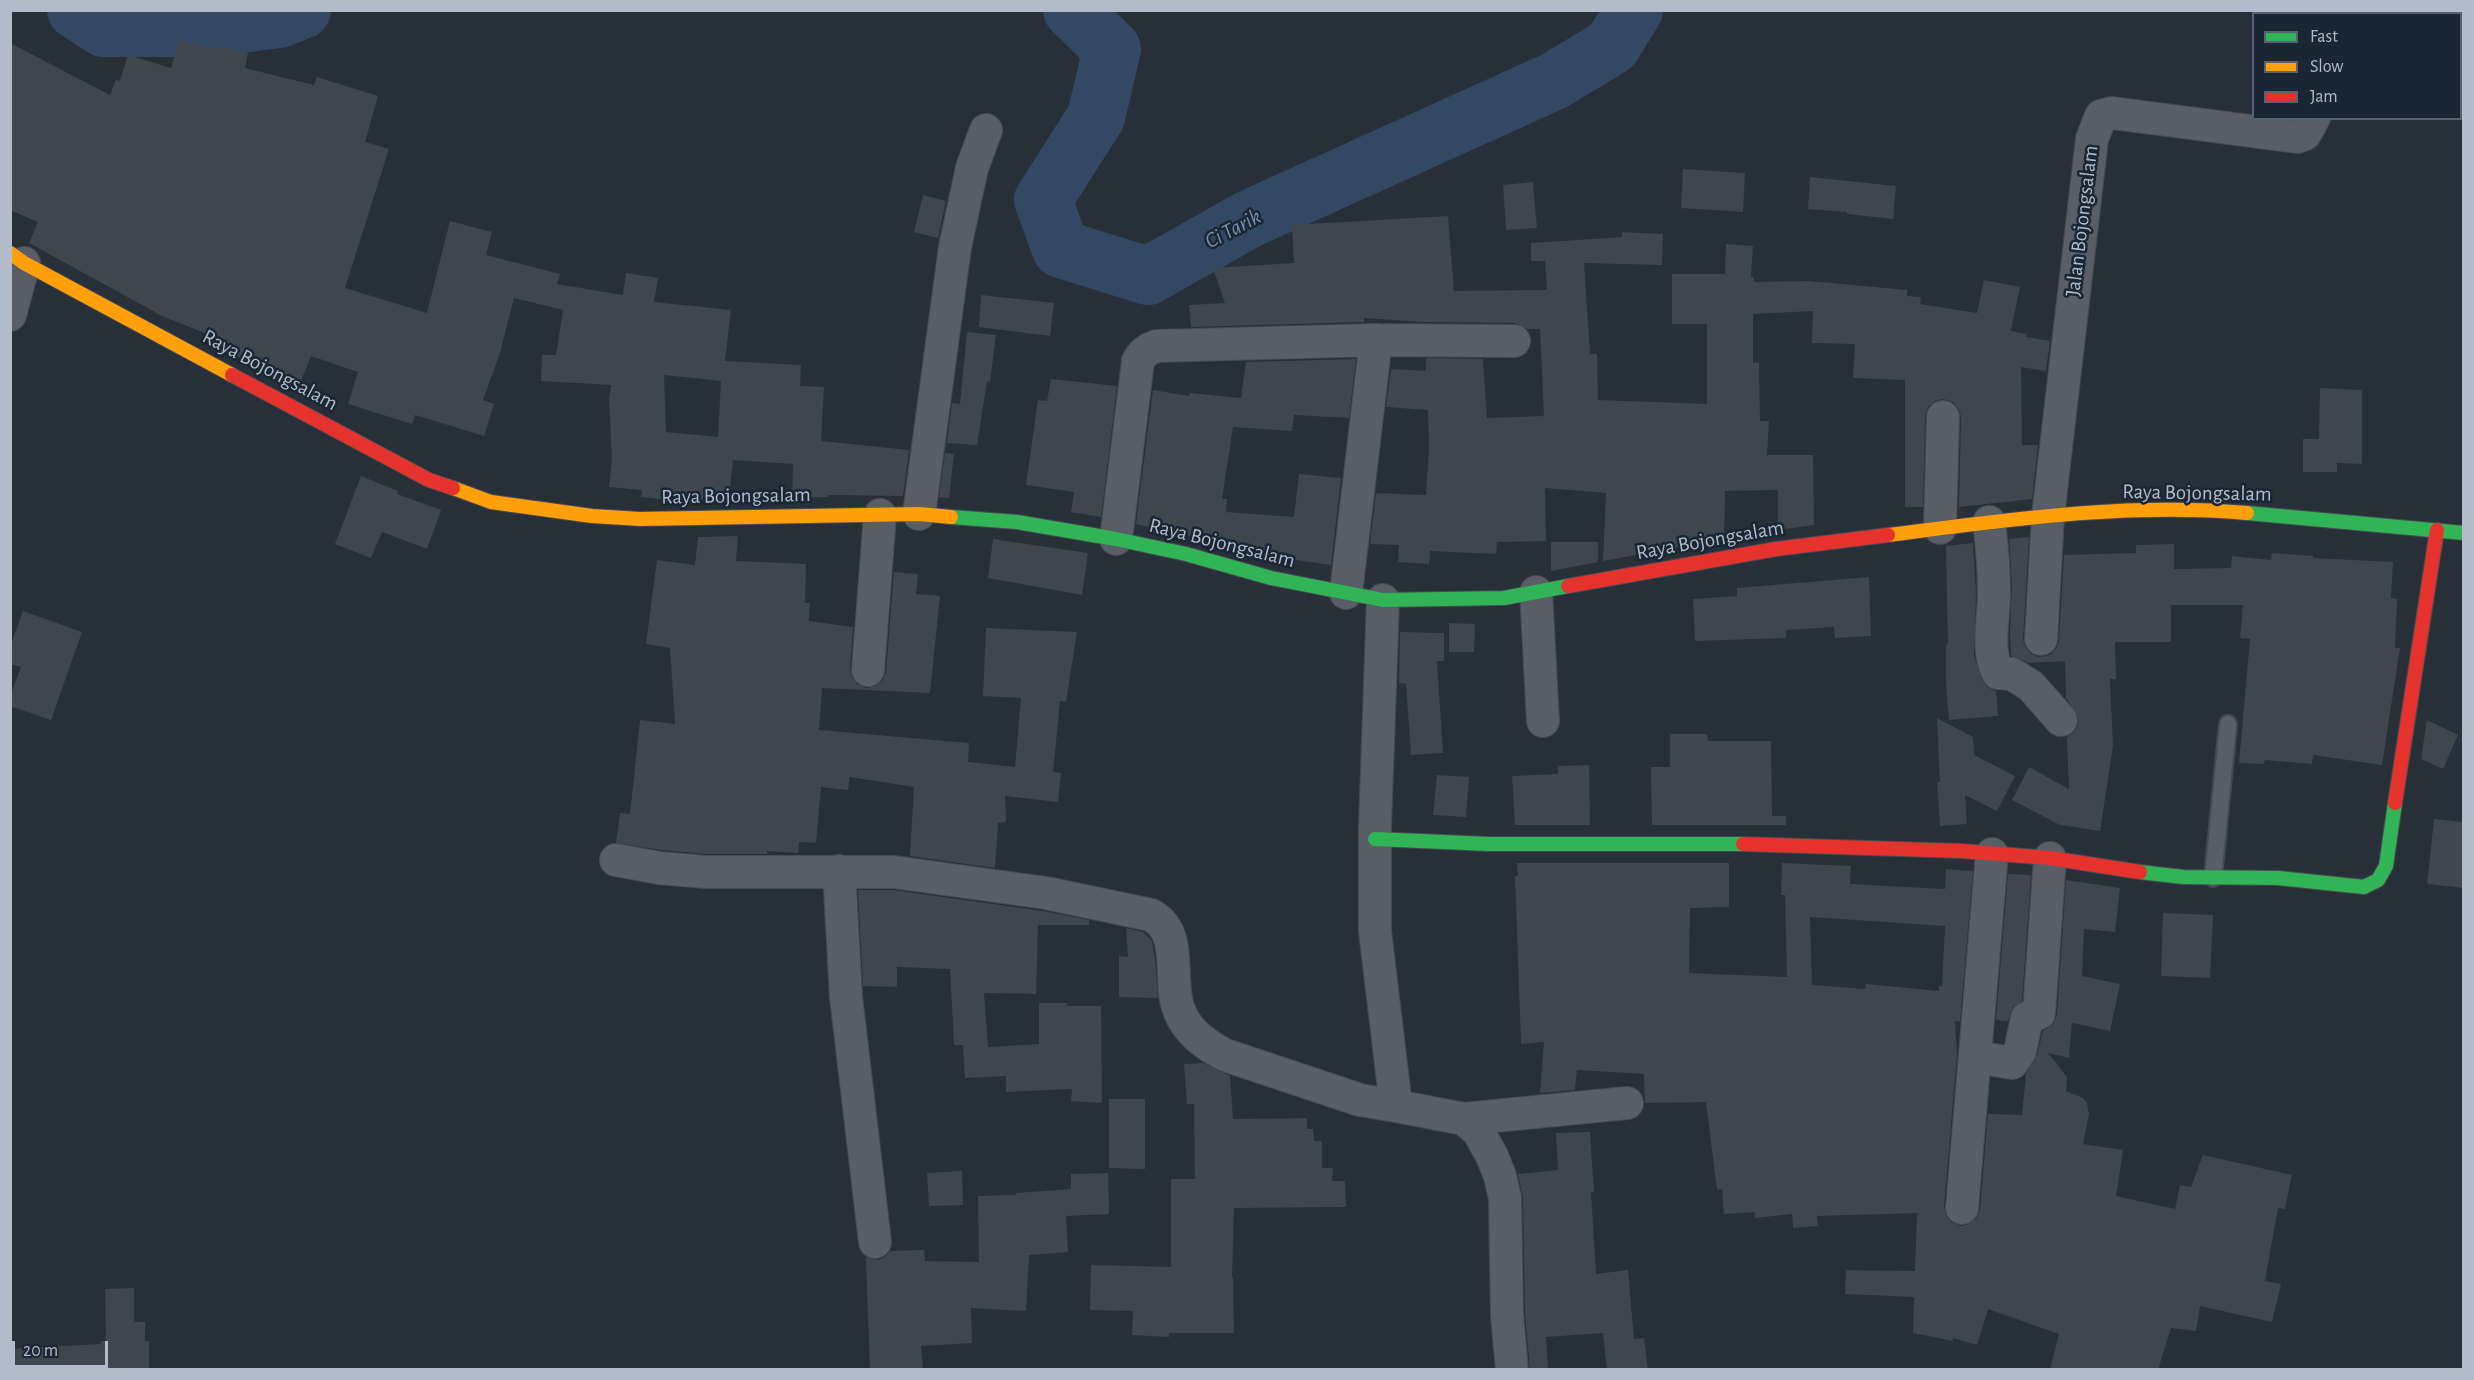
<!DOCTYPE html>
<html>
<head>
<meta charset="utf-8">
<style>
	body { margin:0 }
	#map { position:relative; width:2474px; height:1380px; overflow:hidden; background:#272f38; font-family:"Alegreya Sans",sans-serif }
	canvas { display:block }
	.frame { position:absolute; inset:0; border:12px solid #b1bbca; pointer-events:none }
	.legend { position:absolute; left:2252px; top:12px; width:210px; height:108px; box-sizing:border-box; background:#1a2633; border:2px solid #56626f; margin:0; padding:8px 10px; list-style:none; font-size:18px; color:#b1bbca }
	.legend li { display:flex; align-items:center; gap:12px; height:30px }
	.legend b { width:30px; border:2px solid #56626f }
	.scale { position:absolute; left:12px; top:1341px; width:96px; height:27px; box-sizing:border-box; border:3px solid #b1bbca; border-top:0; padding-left:8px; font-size:18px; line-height:21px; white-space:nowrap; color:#b1bbca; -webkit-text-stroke:4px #1a2633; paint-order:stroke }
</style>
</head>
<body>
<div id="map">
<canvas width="2474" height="1380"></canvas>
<div class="frame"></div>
<ul class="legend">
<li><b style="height:8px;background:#30b455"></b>Fast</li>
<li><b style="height:8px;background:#ff9f0a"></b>Slow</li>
<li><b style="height:8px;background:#e5322d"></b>Jam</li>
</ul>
<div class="scale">20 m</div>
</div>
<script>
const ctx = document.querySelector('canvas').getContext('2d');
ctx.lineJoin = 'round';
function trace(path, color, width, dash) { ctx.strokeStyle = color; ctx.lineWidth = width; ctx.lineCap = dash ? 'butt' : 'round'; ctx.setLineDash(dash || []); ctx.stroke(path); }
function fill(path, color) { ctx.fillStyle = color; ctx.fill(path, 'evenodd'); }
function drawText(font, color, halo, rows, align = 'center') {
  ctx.font = font + ' "Alegreya Sans",sans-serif'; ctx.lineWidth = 5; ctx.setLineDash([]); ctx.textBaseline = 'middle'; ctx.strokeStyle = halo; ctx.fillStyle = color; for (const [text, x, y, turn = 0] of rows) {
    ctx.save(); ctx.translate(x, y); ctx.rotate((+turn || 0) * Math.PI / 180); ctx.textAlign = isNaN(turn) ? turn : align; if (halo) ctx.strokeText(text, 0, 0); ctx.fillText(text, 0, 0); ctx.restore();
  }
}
const river = new Path2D(`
	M 76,10 L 104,28 L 210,28 L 279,19 L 302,10
	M 1072,10 L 1112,49 L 1096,117 L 1043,200 L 1061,249 L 1148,276 L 1249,219 L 1554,81 L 1612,46 L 1634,10`);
const building = new Path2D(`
	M 179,40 L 211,48 L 212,45 L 248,53 L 245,68 L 314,85 L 317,77 L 378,96 L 365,142 L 389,149 L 345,288 L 427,313 L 450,221 L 492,232 L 486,255 L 560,274 L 557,284 L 623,295 L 626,273 L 658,278 L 654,302 L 731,310 L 725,361 L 801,365 L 800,386 L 824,387 L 821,441 L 909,450 L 903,496 L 828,495 L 828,497 L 792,498 L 793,464 L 733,460 L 729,499 L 668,500 L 641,497 L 642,490 L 609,487 L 612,459 L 609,400 L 611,385 L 541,381 L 542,355 L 556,355 L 563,310 L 514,298 L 500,353 L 483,400 L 494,404 L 484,436 L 415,415 L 412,424 L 348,404 L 358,372 L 311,356 L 298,388 L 219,346 L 222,340 L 162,316 L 29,243 L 38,222 L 10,210 L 10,43 L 110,95 L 116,80 L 120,81 L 128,55 L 171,68 ZM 664,375 L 721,381 L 718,437 L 666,432 Z
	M 1683,169 L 1745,173 L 1743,212 L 1681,208 Z
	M 1810,177 L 1896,186 L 1893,219 L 1847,214 L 1847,212 L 1808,209 Z
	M 1533,182 L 1537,228 L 1506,230 L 1503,185 Z
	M 923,195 L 946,201 L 938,238 L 914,232 Z
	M 1448,216 L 1454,291 L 1547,290 L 1545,261 L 1531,261 L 1531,243 L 1622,237 L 1622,232 L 1663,234 L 1662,265 L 1584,263 L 1590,354 L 1597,354 L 1598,400 L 1707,404 L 1707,324 L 1672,324 L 1672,274 L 1725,274 L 1726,244 L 1753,246 L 1751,277 L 1754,277 L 1754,282 L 1809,281 L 1907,290 L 1907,296 L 1921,297 L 1920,304 L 1977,313 L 1984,280 L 2020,287 L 2011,331 L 2027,334 L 2026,337 L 2050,341 L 2046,371 L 2021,367 L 2022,445 L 2038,445 L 2032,499 L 1959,507 L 1961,417 L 1959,409 L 1953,402 L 1943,399 L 1935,401 L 1928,407 L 1925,416 L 1923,507 L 1905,507 L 1905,380 L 1853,378 L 1855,344 L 1812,343 L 1813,311 L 1753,314 L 1753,363 L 1759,362 L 1760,421 L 1769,421 L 1767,455 L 1813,455 L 1814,525 L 1778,530 L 1778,490 L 1725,491 L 1724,539 L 1603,561 L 1606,493 L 1545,488 L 1546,541 L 1497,542 L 1496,554 L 1430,551 L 1429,564 L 1398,562 L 1399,545 L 1370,544 L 1376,493 L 1426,495 L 1429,451 L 1428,410 L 1386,407 L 1391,369 L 1426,371 L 1426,358 L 1483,359 L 1487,418 L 1544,416 L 1540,329 L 1527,329 L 1514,323 L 1424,322 L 1364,318 L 1364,322 L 1191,327 L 1189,305 L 1225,303 L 1213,268 L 1294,263 L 1292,225 Z
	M 981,295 L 1054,303 L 1050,336 L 979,327 Z
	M 967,332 L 996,335 L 990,382 L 987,381 L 977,445 L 947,443 L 952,403 L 960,404 Z
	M 1356,359 L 1349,418 L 1294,415 L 1292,431 L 1233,427 L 1222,499 L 1227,499 L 1226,512 L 1294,517 L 1299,474 L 1341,478 L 1331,565 L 1289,559 L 1289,557 L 1256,554 L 1191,536 L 1136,524 L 1153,390 L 1189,396 L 1190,393 L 1241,398 L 1246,362 Z
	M 1051,379 L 1117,386 L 1101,517 L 1071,512 L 1074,492 L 1026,485 L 1038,400 L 1047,401 Z
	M 2320,388 L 2362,390 L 2362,464 L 2337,463 L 2337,472 L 2303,472 L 2303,439 L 2319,439 Z
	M 945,453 L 954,454 L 949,498 L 939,497 Z
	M 361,476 L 398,491 L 397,494 L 441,510 L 427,549 L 382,532 L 371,558 L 335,544 Z
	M 738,536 L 736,561 L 806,564 L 805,603 L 810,603 L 809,621 L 853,627 L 850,669 L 852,677 L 857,684 L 866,688 L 876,686 L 883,680 L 886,672 L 894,572 L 918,574 L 916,594 L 940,596 L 930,693 L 822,688 L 819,730 L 969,743 L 968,762 L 1015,767 L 1021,698 L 983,696 L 986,628 L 1077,632 L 1066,702 L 1060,701 L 1053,772 L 1061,773 L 1058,802 L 1005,796 L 1006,822 L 998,823 L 995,868 L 910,856 L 914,787 L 850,777 L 848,790 L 821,787 L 816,843 L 799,842 L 798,853 L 767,851 L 767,854 L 707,854 L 661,850 L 616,843 L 620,813 L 630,814 L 640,720 L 675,724 L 670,648 L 646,644 L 657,560 L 695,565 L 698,537 Z
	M 2029,537 L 2023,639 L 2025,647 L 2031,654 L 2039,657 L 2050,655 L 2056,649 L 2059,641 L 2064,555 L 2136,553 L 2136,545 L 2174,544 L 2174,569 L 2231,568 L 2232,556 L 2271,560 L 2272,553 L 2313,556 L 2313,558 L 2393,562 L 2391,598 L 2397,599 L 2395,648 L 2400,648 L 2382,765 L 2313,755 L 2312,764 L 2265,760 L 2264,764 L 2239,763 L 2250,639 L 2240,638 L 2243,605 L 2171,605 L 2171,642 L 2115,642 L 2116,679 L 2110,679 L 2113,746 L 2100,831 L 2060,825 L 2012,800 L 2029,767 L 2069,789 L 2067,737 L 2073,733 L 2078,725 L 2078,716 L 2066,698 L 2065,661 L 2029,663 L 2011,656 L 2010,634 L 2012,584 L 2009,539 Z
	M 993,539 L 1088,553 L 1082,595 L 988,578 Z
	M 1551,542 L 1598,542 L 1598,562 L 1551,571 Z
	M 1973,543 L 1976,593 L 1974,656 L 1982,680 L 1987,687 L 1996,691 L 1998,716 L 1949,720 L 1946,684 L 1946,645 L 1948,644 L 1946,546 Z
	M 1869,577 L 1871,636 L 1835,638 L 1834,627 L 1786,630 L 1786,638 L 1695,641 L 1693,599 L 1737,596 L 1737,588 Z
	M 23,611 L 82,632 L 51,720 L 10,706 L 10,696 L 21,667 L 10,664 L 10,647 Z
	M 1449,623 L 1475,624 L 1474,652 L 1449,652 Z
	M 1400,632 L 1444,633 L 1444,661 L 1437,661 L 1443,753 L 1411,755 L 1406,684 L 1399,683 Z
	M 1937,718 L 1973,737 L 1974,755 L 2015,776 L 1997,811 L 1965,795 L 1967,824 L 1940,826 L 1937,782 L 1940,782 Z
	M 2427,720 L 2458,735 L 2443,769 L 2421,759 Z
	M 1670,734 L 1707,734 L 1708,741 L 1771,741 L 1772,816 L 1786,816 L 1786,825 L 1652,825 L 1651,767 L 1670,767 Z
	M 1589,765 L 1590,825 L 1515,825 L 1512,776 L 1558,774 L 1558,766 Z
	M 1437,775 L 1469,777 L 1466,817 L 1433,815 Z
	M 2434,819 L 2463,822 L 2463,888 L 2427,884 Z
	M 1517,863 L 1729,863 L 1729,907 L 1690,908 L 1689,973 L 1787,977 L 1785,895 L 1781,895 L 1782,863 L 1851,866 L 1850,884 L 1945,889 L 1946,869 L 1973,871 L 1960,1022 L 1955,1021 L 1957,1055 L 1944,1206 L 1946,1215 L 1951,1222 L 1961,1226 L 1969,1224 L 1976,1219 L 1980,1210 L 1988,1114 L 2022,1115 L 2026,1074 L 2037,1055 L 2043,1031 L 2053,1024 L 2057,1015 L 2066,880 L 2120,888 L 2115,932 L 2084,929 L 2082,976 L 2120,984 L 2110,1031 L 2072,1023 L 2069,1058 L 2048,1053 L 2067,1077 L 2066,1091 L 2083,1098 L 2087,1103 L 2089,1114 L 2083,1144 L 2123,1150 L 2116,1196 L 2175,1209 L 2180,1185 L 2191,1187 L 2203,1155 L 2292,1175 L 2285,1209 L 2278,1208 L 2265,1281 L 2281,1284 L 2272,1322 L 2200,1306 L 2196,1331 L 2171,1328 L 2158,1370 L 2050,1370 L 2059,1334 L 1988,1309 L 1977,1345 L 1953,1338 L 1953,1341 L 1913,1333 L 1914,1297 L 1845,1294 L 1846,1270 L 1915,1271 L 1917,1213 L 1817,1216 L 1818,1226 L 1793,1228 L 1792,1214 L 1755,1218 L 1754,1212 L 1724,1214 L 1722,1189 L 1717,1190 L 1706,1102 L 1645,1103 L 1644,1074 L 1577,1070 L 1575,1090 L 1540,1093 L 1544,1042 L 1521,1044 L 1515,876 L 1518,876 ZM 1810,917 L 1945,926 L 1942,986 L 1939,986 L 1939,991 L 1866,984 L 1865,989 L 1812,985 Z
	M 2008,874 L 2031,875 L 2022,1001 L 2013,1007 L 2008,1021 L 1996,1020 Z
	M 858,890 L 893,890 L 1043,911 L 1089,920 L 1089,925 L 1038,925 L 1036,994 L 984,993 L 988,1047 L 1039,1044 L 1039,1003 L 1067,1003 L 1067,1006 L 1101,1006 L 1102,1103 L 1071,1101 L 1072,1089 L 1006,1092 L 1006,1076 L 965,1078 L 963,1045 L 954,1045 L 950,969 L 897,967 L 897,987 L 863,986 Z
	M 2163,913 L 2213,915 L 2210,978 L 2161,976 Z
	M 1126,928 L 1143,932 L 1152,941 L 1155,960 L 1158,998 L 1119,997 L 1119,956 L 1128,957 Z
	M 1203,1063 L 1230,1076 L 1233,1119 L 1307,1118 L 1307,1129 L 1313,1129 L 1314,1141 L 1322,1141 L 1322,1168 L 1333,1168 L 1332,1181 L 1345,1181 L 1346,1207 L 1234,1208 L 1232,1277 L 1233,1277 L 1234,1333 L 1169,1333 L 1169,1337 L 1132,1335 L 1133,1311 L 1090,1310 L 1091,1265 L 1171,1267 L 1171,1179 L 1195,1179 L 1194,1104 L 1187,1104 L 1184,1064 Z
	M 1109,1099 L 1145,1099 L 1145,1169 L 1109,1168 Z
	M 1590,1132 L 1594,1192 L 1591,1192 L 1596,1274 L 1628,1270 L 1634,1339 L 1644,1338 L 1648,1370 L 1607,1370 L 1603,1333 L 1546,1337 L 1548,1370 L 1530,1370 L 1525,1314 L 1523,1198 L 1518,1174 L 1558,1170 L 1556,1133 Z
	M 962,1171 L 963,1205 L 929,1206 L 927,1173 Z
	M 1108,1173 L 1109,1214 L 1066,1216 L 1068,1252 L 1029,1255 L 1026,1311 L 971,1308 L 972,1343 L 921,1346 L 923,1370 L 870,1370 L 866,1257 L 878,1260 L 885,1257 L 890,1251 L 924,1250 L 925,1261 L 979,1262 L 978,1196 L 1016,1195 L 1016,1193 L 1071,1189 L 1071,1174 Z
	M 134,1288 L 134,1322 L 145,1322 L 145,1341 L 149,1341 L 149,1370 L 10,1370 L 10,1349 L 101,1344 L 101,1341 L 106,1341 L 105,1289 Z`);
const lane = new Path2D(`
	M 2213,878 L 2228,724`);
const street = new Path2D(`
	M 2328,14 L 2328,10
	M 10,315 L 24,263
	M 919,514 L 955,247 L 972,168 L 986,130
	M 1989,522 C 1992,546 1994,569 1994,593 C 1994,618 1986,650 1998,673 L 2012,674 L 2031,686 L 2061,720
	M 1940,528 L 1943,417
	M 1116,539 L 1138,361 C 1143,352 1148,349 1157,346 L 1376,340 L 1514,341
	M 1536,592 L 1543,721
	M 1346,593 L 1376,340
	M 1383,600 L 1375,826 L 1375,931 L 1396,1106 L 1464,1119 L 1478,1131 L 1492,1156 L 1500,1176 L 1505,1198 L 1507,1315 L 1512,1370
	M 2041,639 L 2048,516 L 2092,139 L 2101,116 L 2112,113 L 2297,137 L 2305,134 L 2314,118
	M 868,670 L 880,515
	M 616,860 L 659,868 L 706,872 L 894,872 L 1046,893 L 1151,915 C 1185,933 1167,980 1179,1010 C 1187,1032 1206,1045 1225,1055 L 1360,1100 L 1396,1106
	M 839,871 L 846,997 L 875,1242
	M 1976,1057 L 2012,1063 L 2020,1051 L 2027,1018 L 2039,1013 L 2050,858
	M 1464,1119 L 1627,1103
	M 1962,1208 L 1992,854`);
const fast = new Path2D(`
	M 2247,513 L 2464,533
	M 951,517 L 1017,522 L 1116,539 L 1186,554 L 1271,578 L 1383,600 L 1504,598 L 1568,586
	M 1375,839 L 1489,844 L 1743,844
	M 2140,872 L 2183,877 L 2278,878 L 2364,887 L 2378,880 L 2386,866 L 2395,803`);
const slow = new Path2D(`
	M 10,253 L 24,263 L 232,375
	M 453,488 L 491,502 L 592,516 L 640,519 L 919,514 L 951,517
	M 1888,535 C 2006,520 2128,502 2247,513`);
const jam = new Path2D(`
	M 232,375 L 429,480 L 453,488
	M 1568,586 L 1776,549 L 1888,535
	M 2395,803 L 2437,530
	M 1743,844 L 1961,851 L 2050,858 L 2140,872`);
const streetNames = [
	["Jalan Bojongsalam",2082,221,-83],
	["Raya Bojongsalam",270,370,28],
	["Raya Bojongsalam",2197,493,1],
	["Raya Bojongsalam",736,496,-1],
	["Raya Bojongsalam",1710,540,-10],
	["Raya Bojongsalam",1222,543,14]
];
const waterNames = [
	["Ci Tarik",1233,229,-28]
];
trace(river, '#324863', 58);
fill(building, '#3f464e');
trace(lane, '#464b52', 20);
trace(street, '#464b52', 34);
trace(fast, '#464b52', 16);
trace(slow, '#464b52', 16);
trace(jam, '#464b52', 16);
trace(lane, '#585d66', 16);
trace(street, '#585d66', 32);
trace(fast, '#30b455', 14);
trace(slow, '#ff9f0a', 14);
trace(jam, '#e5322d', 14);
drawText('21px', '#b1bbca', '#1a2633', streetNames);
drawText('italic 22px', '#7593b4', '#1a2633', waterNames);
</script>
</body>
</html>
